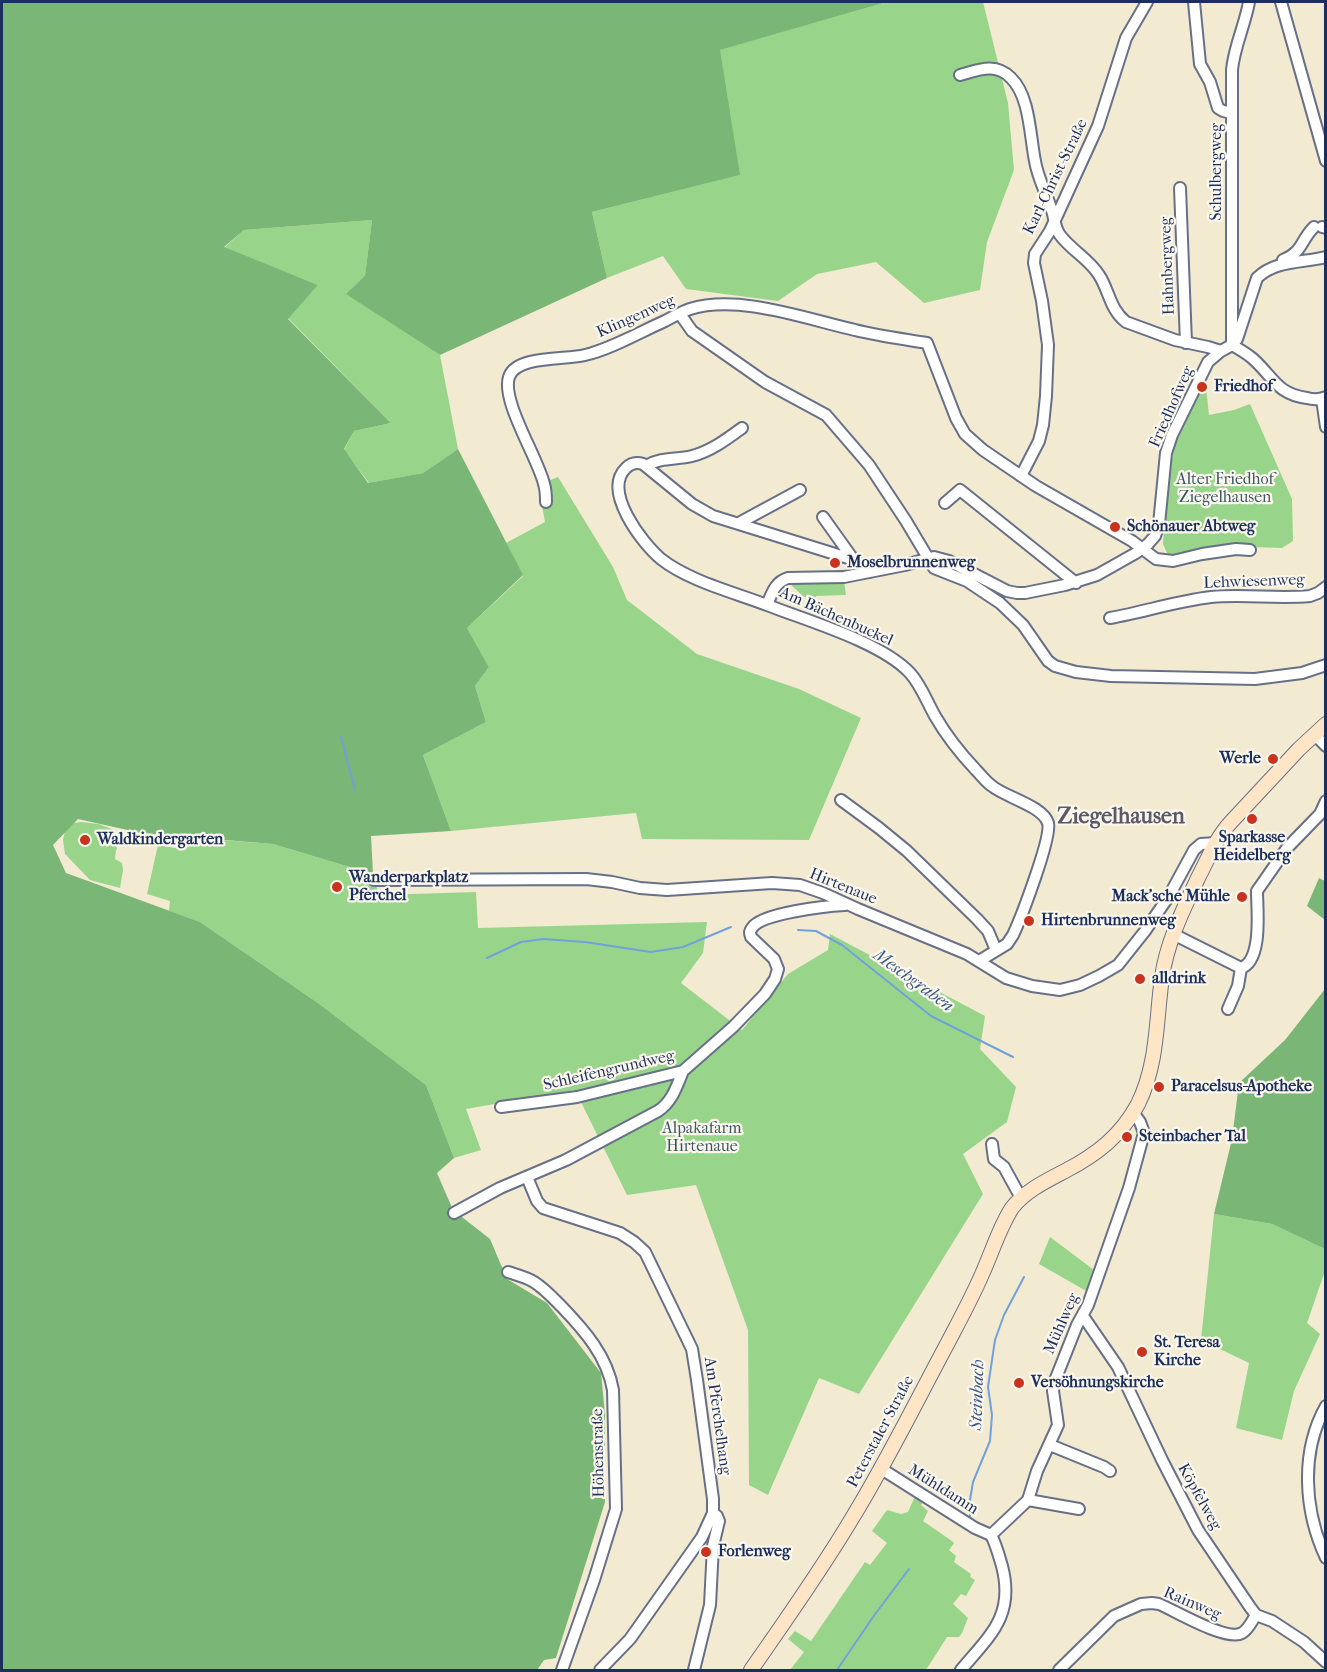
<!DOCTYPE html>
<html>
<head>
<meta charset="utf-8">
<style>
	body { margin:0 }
	#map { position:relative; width:1327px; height:1672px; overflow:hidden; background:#f3ead2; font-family:"IM FELL French Canon",serif }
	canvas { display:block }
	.frame { position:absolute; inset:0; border:3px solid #1b2f5e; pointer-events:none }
</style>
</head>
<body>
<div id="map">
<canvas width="1327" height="1672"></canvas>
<div class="frame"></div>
</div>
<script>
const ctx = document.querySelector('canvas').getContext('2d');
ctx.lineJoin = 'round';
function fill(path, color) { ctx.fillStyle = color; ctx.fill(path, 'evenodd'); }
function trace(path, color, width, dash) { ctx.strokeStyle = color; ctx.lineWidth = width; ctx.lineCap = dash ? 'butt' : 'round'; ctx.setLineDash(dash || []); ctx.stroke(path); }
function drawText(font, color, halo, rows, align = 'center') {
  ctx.font = font + ' "IM FELL French Canon",serif'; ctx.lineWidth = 4.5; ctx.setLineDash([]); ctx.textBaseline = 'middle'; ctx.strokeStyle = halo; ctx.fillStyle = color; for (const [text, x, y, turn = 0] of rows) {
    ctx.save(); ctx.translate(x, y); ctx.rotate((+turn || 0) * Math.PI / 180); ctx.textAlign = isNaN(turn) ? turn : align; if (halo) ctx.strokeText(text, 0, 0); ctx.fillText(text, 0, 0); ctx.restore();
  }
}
const green = new Path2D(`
	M 887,2 L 983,2 L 1008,103 L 1014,170 L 987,242 L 980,290 L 924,303 L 876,262 L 817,274 L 778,301 L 686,289 L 663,256 L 607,278 L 592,212 L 739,175 L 719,50 Z
	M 372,220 L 365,277 L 347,294 L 440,355 L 458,449 L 423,473 L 369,483 L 344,450 L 354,431 L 391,423 L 288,318 L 318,285 L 224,248 L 244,230 Z
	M 1205,378 L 1209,415 L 1234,410 L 1250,404 L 1292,499 L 1293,541 L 1282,548 L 1224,546 L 1168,555 L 1163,544 L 1167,483 L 1175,445 Z
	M 558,477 L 613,567 L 627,600 L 697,654 L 799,689 L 861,718 L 809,840 L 642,839 L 636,813 L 451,831 L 423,755 L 486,722 L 475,686 L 489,667 L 467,628 L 523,576 L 506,543 L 545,522 L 542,506 L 553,502 L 548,481 Z
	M 844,581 L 846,595 L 816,596 L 816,598 L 804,597 L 788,582 L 827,583 Z
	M 81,822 L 99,824 L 114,830 L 117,849 L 116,850 L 115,859 L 122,863 L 123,870 L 120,888 L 90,880 L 65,854 L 63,840 L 65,831 L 74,823 Z
	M 182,837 L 273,844 L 373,874 L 379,895 L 476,892 L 478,928 L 707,922 L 703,953 L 681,983 L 742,1030 L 788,974 L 828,950 L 830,934 L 985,1016 L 980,1049 L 1016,1087 L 1007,1122 L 963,1154 L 983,1194 L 859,1394 L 819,1378 L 768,1495 L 749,1485 L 748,1330 L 696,1185 L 627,1195 L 575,1090 L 466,1109 L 481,1150 L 454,1158 L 426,1085 L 318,1003 L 200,922 L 169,911 L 170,901 L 147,894 L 158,845 L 180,849 Z
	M 1214,1214 L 1272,1224 L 1325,1249 L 1325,1271 L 1307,1323 L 1320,1334 L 1294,1391 L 1282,1440 L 1236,1428 L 1249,1363 L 1201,1340 Z
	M 1050,1237 L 1094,1270 L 1088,1292 L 1039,1264 Z
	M 916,1494 L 925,1499 L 921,1505 L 928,1511 L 923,1521 L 952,1541 L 954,1543 L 949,1550 L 956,1556 L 954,1562 L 971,1574 L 970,1577 L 975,1580 L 966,1596 L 961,1594 L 953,1604 L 968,1618 L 962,1633 L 959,1637 L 947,1637 L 926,1670 L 790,1670 L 804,1652 L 788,1639 L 795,1631 L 811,1641 L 865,1562 L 870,1565 L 887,1543 L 872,1531 L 887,1510 L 901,1514 L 908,1512 Z`);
const forest = new Path2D(`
	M 2,2 L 887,2 L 720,50 L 740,175 L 592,212 L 607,278 L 440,355 L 346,294 L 365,276 L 372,220 L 244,230 L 224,247 L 318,285 L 288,319 L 391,423 L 354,431 L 344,449 L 368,483 L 423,473 L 458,449 L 523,575 L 467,628 L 489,667 L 475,686 L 486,722 L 423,755 L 451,831 L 371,836 L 373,874 L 273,844 L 141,833 L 78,819 L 53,845 L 66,873 L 200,922 L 318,1003 L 426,1085 L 454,1158 L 437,1173 L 453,1210 L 490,1239 L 507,1279 L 547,1303 L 601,1373 L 605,1415 L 605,1502 L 556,1658 L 544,1660 L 537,1670 L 2,1670 Z
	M 1319,878 L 1325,881 L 1325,920 L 1307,906 Z
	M 1325,989 L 1325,1249 L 1272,1224 L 1214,1214 L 1232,1139 L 1239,1083 L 1285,1040 Z`);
const stream = new Path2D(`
	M 340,736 L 341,738
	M 342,740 L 355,790
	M 798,930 L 816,931 L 842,945 L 931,1016 L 1013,1057
	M 487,958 L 521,942 L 543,939 L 585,942 L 651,952 L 683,947 L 731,927
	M 970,1517 L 970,1500 L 973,1482 L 990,1441 L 992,1415 L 988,1387 L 995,1340 L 1004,1315 L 1024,1277
	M 837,1670 L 873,1617 L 909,1569`);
const minor = new Path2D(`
	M 1194,2 L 1200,64 L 1210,82 L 1218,108 L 1223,111 L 1232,113
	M 1281,2 L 1326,161
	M 960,75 C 978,70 996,62 1011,78 C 1030,96 1030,137 1035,161 C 1038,180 1048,196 1053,214 C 1055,222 1055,228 1060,235 C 1071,250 1089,259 1099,275 C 1109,290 1110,310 1126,322 L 1175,340 L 1208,347 L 1221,351
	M 1180,188 L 1186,343
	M 1322,227 L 1326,228
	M 1283,260 C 1303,252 1300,241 1314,227
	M 680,314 L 692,331 L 765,382 L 826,415 L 869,465 L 906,521 L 934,568 L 967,581 L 1000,603 L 1023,625 L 1048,661 L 1055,666 L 1076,672 L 1111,676 L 1255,679 L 1302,673 L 1326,665
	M 1232,345 L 1232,70 C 1234,47 1245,25 1249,2
	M 1232,345 C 1239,349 1246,353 1252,358 C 1273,376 1276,394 1307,398 C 1314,400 1319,400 1326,397
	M 1322,399 L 1326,427
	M 646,466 C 661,457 676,460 692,456 C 711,451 727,439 742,428
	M 1021,476 L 1039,441 L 1043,425 L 1046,396 L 1048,345 L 1042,301 L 1034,263 L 1035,254 L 1050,231 L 1098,126 L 1126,38 L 1147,2
	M 546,502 C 546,496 546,490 544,484 C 538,458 501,401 509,377 C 516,355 567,360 585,355 C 611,349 640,332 665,321 C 673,317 681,312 690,309 C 739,294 806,319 855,330 C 879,336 903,339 927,343 L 956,418 L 965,434 L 983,450 L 1036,486 L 1132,541 L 1156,559 L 1173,561 L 1202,554 L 1236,549 L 1250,550
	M 945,503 L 960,490 L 1076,583
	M 823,517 L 853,559
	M 739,523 L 800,490
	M 767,605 C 733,592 689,581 661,559 C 642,543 602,491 626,468 C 631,463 637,462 643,464 L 692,504 L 713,516 L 848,558 L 860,564 L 870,572
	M 1110,618 C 1144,612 1177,601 1211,597 C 1244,594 1277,599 1310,596 L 1318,593 L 1326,587
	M 1314,734 L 1326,746
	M 841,800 L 879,828 L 907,851 L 977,919 L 988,931 L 996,950
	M 374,880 L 586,879 L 612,882 L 640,888 L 667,890 L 772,883 L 800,885 L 823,893 L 858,909 L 967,954 L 1006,978 L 1032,986 L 1060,990 L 1080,985 L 1099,976 L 1118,965 L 1145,931 L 1169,896 L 1194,850 L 1201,844 L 1216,843
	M 1173,934 L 1241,968
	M 979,961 L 1007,944 L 1013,935 C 1021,918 1052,837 1048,823 C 1043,806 1005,797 992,786 C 986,782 981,775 976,770 C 960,753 947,737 935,716 C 927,702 921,685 910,673 C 881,642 808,621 767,605 C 772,593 775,582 788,578 L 844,577 L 905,565 L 934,557 L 949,561 L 1007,591 L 1017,593 L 1025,593 L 1065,585 L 1097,575 L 1136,553 L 1148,544 L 1155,536 L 1159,524 L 1166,453 L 1172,435 L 1208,362 L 1221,351 L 1232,345 L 1237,339 L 1257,278 C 1275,260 1302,263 1326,257
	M 1241,968 C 1263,961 1257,909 1257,891 L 1287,848 L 1320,814 L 1326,801
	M 1228,1009 L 1238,986 L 1241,968
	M 501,1107 L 577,1097 L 683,1071 L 733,1027 L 765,994 L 775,979 L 778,969 L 774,959 L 751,937 C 750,933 749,932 752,928 C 761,913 827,906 845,905
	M 992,1144 L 994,1159 L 1004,1167 L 1021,1198
	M 527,1177 L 537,1201 L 543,1208 L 620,1233 L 634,1242 L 645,1252 L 692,1349 L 697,1380 L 713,1499 L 713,1513 L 702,1537 L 630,1639 L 600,1670
	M 454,1213 L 500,1188 L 566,1160 L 658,1111 C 672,1102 677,1086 683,1071
	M 508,1272 C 517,1275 526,1277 534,1282 C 545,1289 553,1298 562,1307 C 585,1331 607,1356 613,1390 L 616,1509 L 594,1580 L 562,1670
	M 1083,1316 L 1118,1367 L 1162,1460 L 1198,1530 L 1250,1607 L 1256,1615 L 1272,1621 L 1304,1642 L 1326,1662
	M 1326,1406 C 1300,1452 1304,1511 1326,1558
	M 1050,1445 L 1104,1467 L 1110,1471
	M 880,1468 L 975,1528 L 991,1535
	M 1028,1500 L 1079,1509
	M 991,1535 L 1028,1500 L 1037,1471 L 1058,1425 L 1053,1391 L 1054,1383 L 1077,1325 L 1088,1305 L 1129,1188 L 1144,1133 L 1140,1122 L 1133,1112
	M 694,1670 L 710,1605 L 713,1546 L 719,1521 L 717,1516 L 713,1513
	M 961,1670 C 990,1635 1015,1616 1002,1566 C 999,1556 996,1544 991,1535
	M 1059,1670 L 1114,1616 L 1141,1604 L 1152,1603 L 1159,1604 C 1176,1611 1227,1642 1242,1633 C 1248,1630 1252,1621 1256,1615`);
const secondary = new Path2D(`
	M 751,1670 C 785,1621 820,1572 851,1520 C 885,1465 914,1406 945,1348 C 958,1323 972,1298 983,1272 C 992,1252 1000,1226 1012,1208 C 1025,1191 1046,1181 1065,1171 C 1096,1155 1121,1136 1138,1104 C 1158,1064 1156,1020 1162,977 C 1167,942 1183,910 1198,878 C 1208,859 1216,838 1231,822 L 1299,749 L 1326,724`);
const markers = [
	[1202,387,6,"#c8321e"],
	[1115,527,6,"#c8321e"],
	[835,563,6,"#c8321e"],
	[1273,759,6,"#c8321e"],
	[1252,819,6,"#c8321e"],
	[85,840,6,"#c8321e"],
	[337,887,6,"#c8321e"],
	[1242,897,6,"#c8321e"],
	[1029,921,6,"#c8321e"],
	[1140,979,6,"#c8321e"],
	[1159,1087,6,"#c8321e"],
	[1127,1137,6,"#c8321e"],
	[1142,1352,6,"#c8321e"],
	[1019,1383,6,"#c8321e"],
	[706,1552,6,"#c8321e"]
];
const streetNames = [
	["Schulbergweg",1217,172,-90],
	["Karl-Christ-Straße",1056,177,-64],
	["Hahnbergweg",1168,266,-92],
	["Klingenweg",636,317,-24],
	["Friedhofweg",1172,407,-66],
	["Lehwiesenweg",1254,582,-2],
	["Am Bächenbuckel",836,617,24],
	["Hirtenaue",843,887,22],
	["Schleifengrundweg",609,1071,-13],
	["Mühlweg",1062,1324,-66],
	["Am Pferchelhang",717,1416,82],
	["Peterstaler Straße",881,1432,-62],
	["Höhenstraße",599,1453,-91],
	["Mühldamm",943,1490,32],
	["Köpfelweg",1199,1497,61],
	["Rainweg",1192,1604,23]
];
const poiNames = [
	["Friedhof",1214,387],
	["Schönauer Abtweg",1127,527],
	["Moselbrunnenweg",847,563],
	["Werle",1261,759,"right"],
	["Sparkasse",1252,838,"center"],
	["Heidelberg",1252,856,"center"],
	["Waldkindergarten",97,840],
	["Wanderparkplatz",349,878],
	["Pferchel",349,896],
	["Mack'sche Mühle",1230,897,"right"],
	["Hirtenbrunnenweg",1041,921],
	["alldrink",1152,979],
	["Paracelsus-Apotheke",1171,1087],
	["Steinbacher Tal",1139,1137],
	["St. Teresa",1154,1343],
	["Kirche",1154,1361],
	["Versöhnungskirche",1031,1383],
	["Forlenweg",718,1552]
];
const parkNames = [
	["Alter Friedhof",1225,480],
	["Ziegelhausen",1225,498],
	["Alpakafarm",702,1129],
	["Hirtenaue",702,1147]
];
const waterNames = [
	["Meschgraben",913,981,36],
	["Steinbach",978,1395,-88]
];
const districtNames = [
	["Ziegelhausen",1121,818]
];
fill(green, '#98d58a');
fill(forest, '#7ab676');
trace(stream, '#71a1db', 2);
trace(minor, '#677087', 14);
trace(secondary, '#677087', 16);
trace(minor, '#fff', 10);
trace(secondary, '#fee5c5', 14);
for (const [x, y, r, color] of markers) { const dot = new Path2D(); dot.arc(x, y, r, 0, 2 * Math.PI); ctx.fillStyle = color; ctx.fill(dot); trace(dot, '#fbf7ec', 2); }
drawText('16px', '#1b2f5e', '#fbf7ec', streetNames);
drawText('bold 16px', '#1b2f5e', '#fbf7ec', poiNames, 'left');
drawText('16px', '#3a5869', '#fbf7ec', parkNames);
drawText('italic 18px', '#39578a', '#fbf7ec', waterNames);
drawText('bold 22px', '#5d5867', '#fbf7ec', districtNames);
</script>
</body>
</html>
